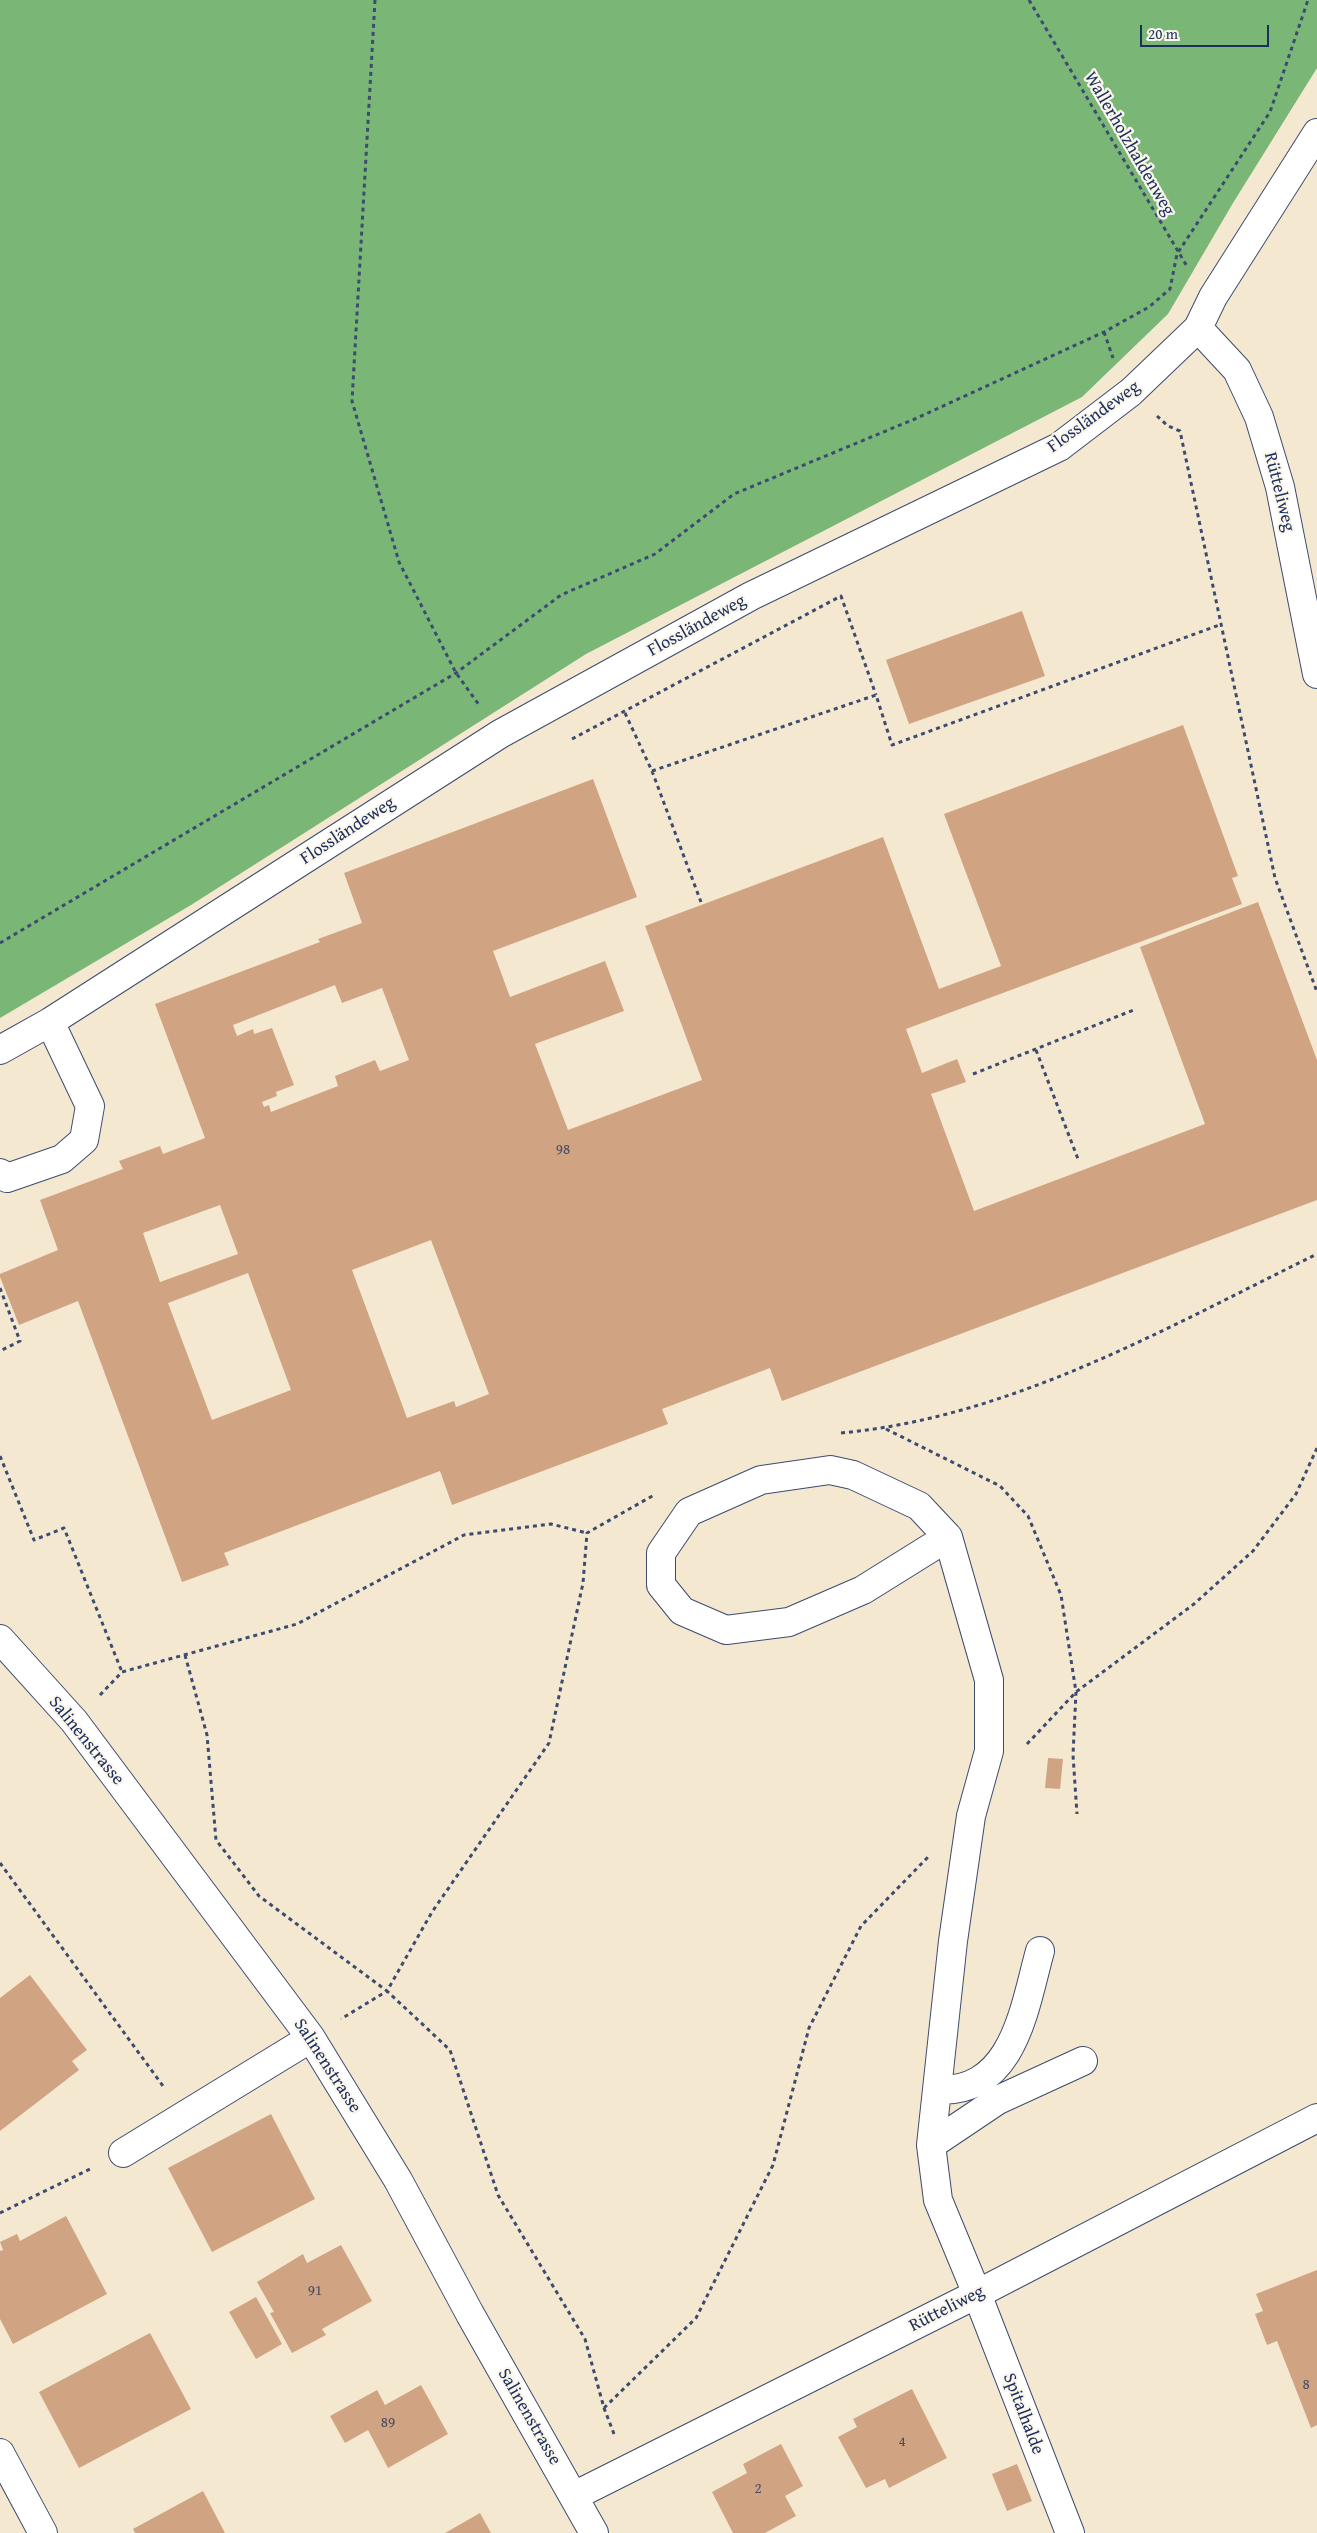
<!DOCTYPE html>
<html>
<head>
<meta charset="utf-8">
<style>
	body { margin:0 }
	#map { position:relative; width:1317px; height:2533px; overflow:hidden; background:#f5e8d0; font-family:"Gentium Book Plus",serif }
	canvas { display:block }
	.scale { position:absolute; left:1140px; top:25px; width:129px; height:22px; box-sizing:border-box; border:2px solid #1b2f5e; border-top:0; padding-left:6px; font-size:15px; line-height:18px; white-space:nowrap; color:#1b2f5e; -webkit-text-stroke:4px #fbf7ec; paint-order:stroke }
</style>
</head>
<body>
<div id="map">
<canvas width="1317" height="2533"></canvas>
<div class="scale">20 m</div>
</div>
<script>
const ctx = document.querySelector('canvas').getContext('2d');
ctx.lineJoin = 'round';
function fill(path, color) { ctx.fillStyle = color; ctx.fill(path, 'evenodd'); }
function trace(path, color, width, dash) { ctx.strokeStyle = color; ctx.lineWidth = width; ctx.lineCap = dash ? 'butt' : 'round'; ctx.setLineDash(dash || []); ctx.stroke(path); }
function drawText(font, color, halo, rows, align = 'center') {
  ctx.font = font + ' "Gentium Book Plus",serif'; ctx.lineWidth = 4.5; ctx.setLineDash([]); ctx.textBaseline = 'middle'; ctx.strokeStyle = halo; ctx.fillStyle = color; for (const [text, x, y, turn = 0] of rows) {
    ctx.save(); ctx.translate(x, y); ctx.rotate((+turn || 0) * Math.PI / 180); ctx.textAlign = isNaN(turn) ? turn : align; if (halo) ctx.strokeText(text, 0, 0); ctx.fillText(text, 0, 0); ctx.restore();
  }
}
const forest = new Path2D(`
	M 0,0 L 1317,0 L 1317,68 L 1233,203 L 1168,314 L 1082,397 L 586,654 L 191,905 L 0,1018 Z`);
const building = new Path2D(`
	M 1022,611 L 1045,676 L 909,724 L 886,660 Z
	M 1183,725 L 1238,876 L 1232,878 L 1242,904 L 906,1029 L 922,1073 L 957,1059 L 966,1082 L 931,1094 L 974,1211 L 1205,1124 L 1140,947 L 1258,902 L 1317,1060 L 1317,1200 L 782,1401 L 770,1368 L 662,1409 L 668,1424 L 452,1505 L 440,1471 L 224,1553 L 229,1565 L 182,1582 L 78,1301 L 19,1325 L 0,1277 L 0,1274 L 58,1250 L 40,1200 L 123,1169 L 119,1161 L 160,1146 L 163,1154 L 205,1138 L 155,1004 L 320,942 L 318,939 L 362,923 L 344,873 L 593,779 L 637,897 L 493,951 L 510,997 L 605,961 L 624,1011 L 535,1044 L 568,1130 L 702,1080 L 645,926 L 883,837 L 939,989 L 1001,966 L 944,814 ZM 335,985 L 342,1003 L 382,988 L 409,1060 L 380,1071 L 375,1060 L 335,1076 L 338,1086 L 271,1112 L 269,1105 L 264,1107 L 262,1102 L 277,1096 L 276,1092 L 294,1085 L 272,1028 L 254,1034 L 253,1029 L 237,1036 L 233,1025 ZM 220,1205 L 238,1254 L 160,1282 L 143,1233 ZM 431,1240 L 489,1394 L 456,1407 L 454,1401 L 407,1418 L 352,1270 ZM 248,1273 L 291,1390 L 212,1420 L 168,1303 Z
	M 1048,1758 L 1063,1759 L 1060,1789 L 1045,1788 Z
	M 30,1975 L 87,2050 L 72,2061 L 79,2070 L 0,2131 L 0,1998 Z
	M 271,2114 L 315,2199 L 212,2252 L 168,2168 Z
	M 66,2216 L 107,2294 L 13,2344 L 0,2319 L 0,2251 L 3,2250 L 0,2242 L 17,2234 L 20,2241 Z
	M 341,2245 L 372,2301 L 322,2329 L 326,2335 L 292,2353 L 270,2313 L 274,2312 L 257,2282 L 303,2254 L 307,2263 Z
	M 1317,2270 L 1317,2425 L 1311,2428 L 1277,2341 L 1267,2345 L 1255,2314 L 1263,2311 L 1256,2294 Z
	M 256,2297 L 282,2344 L 256,2359 L 229,2312 Z
	M 150,2333 L 191,2409 L 79,2468 L 39,2392 Z
	M 421,2385 L 448,2434 L 388,2468 L 368,2430 L 345,2443 L 330,2416 L 377,2390 L 385,2405 Z
	M 912,2389 L 947,2458 L 889,2488 L 885,2479 L 866,2488 L 838,2437 L 857,2427 L 853,2419 Z
	M 781,2444 L 803,2486 L 785,2496 L 796,2516 L 765,2533 L 733,2533 L 712,2492 L 747,2473 L 743,2464 Z
	M 1017,2464 L 1032,2501 L 1007,2511 L 992,2474 Z
	M 203,2491 L 225,2533 L 135,2533 L 133,2529 Z
	M 480,2513 L 491,2533 L 445,2533 Z`);
const path = new Path2D(`
	M 375,0 L 352,401 L 399,562 L 456,673 L 479,705
	M 1029,0 L 1188,268
	M 1104,332 L 1113,358
	M 1157,416 L 1168,426 L 1180,431 L 1275,878 L 1317,992
	M 625,713 L 652,771 L 701,902
	M 572,739 L 841,596 L 876,695
	M 652,771 L 876,695 L 892,745 L 1222,624
	M 0,943 L 456,673 L 561,595 L 655,554 L 734,494 L 917,418 L 1104,332 L 1149,307 L 1170,289 L 1177,254 L 1270,112 L 1308,0
	M 1036,1050 L 1078,1159
	M 973,1074 L 1136,1009
	M 0,1288 L 20,1341 L 0,1351
	M 886,1429 L 1000,1486 L 1028,1516 L 1061,1595 L 1076,1692 L 1073,1755 L 1077,1814
	M 841,1433 C 1012,1417 1166,1328 1317,1254
	M 0,1456 L 34,1540 L 64,1528 L 122,1672
	M 185,1655 L 207,1735 L 216,1840 L 259,1896 L 387,1991 L 341,2019
	M 100,1695 L 122,1672 L 297,1624 L 464,1535 L 551,1524 L 587,1533
	M 1027,1744 L 1076,1692 L 1194,1604 L 1253,1551 L 1296,1494 L 1317,1448
	M 0,1863 L 163,2086
	M 0,2213 L 92,2168
	M 604,2408 L 696,2318 L 773,2165 L 809,2028 L 861,1926 L 928,1857
	M 614,2434 L 604,2408 L 585,2339 L 498,2195 L 450,2050 L 387,1991 L 432,1912 L 549,1743 L 583,1583 L 587,1533 L 654,1495`);
const minor = new Path2D(`
	M 1198,328 L 1237,370 L 1259,417 L 1280,487 L 1317,674
	M 0,1050 L 50,1022 L 500,734 L 751,596 L 1059,447 L 1131,392 L 1198,328 L 1213,297 L 1317,133
	M 0,1173 L 7,1178 L 62,1159 L 84,1140 L 90,1106 L 50,1022
	M 948,1537 L 863,1590 L 789,1622 L 726,1630 L 682,1611 L 661,1585 L 661,1553 L 689,1512 L 761,1480 L 830,1470 L 853,1475 L 919,1506 L 948,1537 L 989,1680 L 989,1751 L 971,1816 L 953,1941 L 931,2145 L 938,2200 L 977,2294 L 1070,2533
	M 0,1639 L 74,1721 L 311,2038 L 398,2180 L 470,2314 L 594,2533
	M 937,2090 C 1014,2093 1024,2009 1040,1951
	M 931,2145 L 998,2100 L 1083,2061
	M 123,2153 L 311,2038
	M 0,2453 L 43,2533
	M 574,2496 L 977,2294 L 1317,2118`);
const numberNames = [
	["98",563,1150],
	["91",315,2291],
	["8",1306,2385],
	["89",388,2423],
	["4",902,2442],
	["2",758,2489]
];
const streetNames = [
	["Wallerholzhaldenweg",1129,144,60],
	["Flossländeweg",1094,417,-36],
	["Rütteliweg",1279,492,76],
	["Flossländeweg",697,626,-29],
	["Flossländeweg",348,831,-33],
	["Salinenstrasse",86,1741,51],
	["Salinenstrasse",327,2066,57],
	["Rütteliweg",947,2309,-27],
	["Spitalhalde",1023,2414,69],
	["Salinenstrasse",529,2417,60]
];
fill(forest, '#7ab676');
fill(building, '#d0a482');
trace(minor, '#3c4b6f', 30);
trace(path, '#3c4b6f', 3, [4, 4]);
trace(minor, '#fff', 28);
drawText('15px', '#484c67', null, numberNames);
drawText('18px', '#1b2f5e', '#fbf7ec', streetNames);
</script>
</body>
</html>
